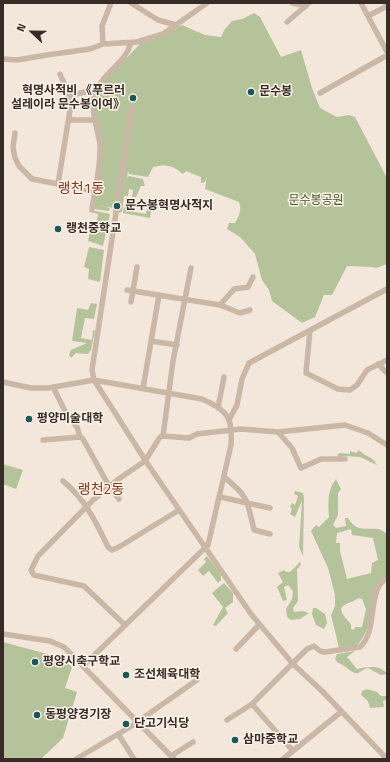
<!DOCTYPE html>
<html>
<head>
<meta charset="utf-8">
<style>
	body { margin:0 }
	#map { position:relative; width:390px; height:762px; overflow:hidden; background:#f3e7db; font-family:"Titillium Web",sans-serif }
	canvas { display:block }
	.frame { position:absolute; inset:0; border:4px solid #372c27; pointer-events:none }
	.north { position:absolute; left:12px; top:12px; width:40px; height:40px; -webkit-text-stroke:3px #faf2e7; paint-order:stroke; rotate:292deg; font-size:11px; font-weight:700; line-height:16px; text-align:center; color:#372c27 }
	.north::after { content:''; display:block; margin:auto; width:14px; height:18px; background:#372c27; clip-path:polygon(50% 0,100% 100%,50% 72%,0 100%) }
</style>
</head>
<body>
<div id="map">
<canvas width="390" height="762"></canvas>
<div class="frame"></div>
<div class="north">N</div>
</div>
<script>
const ctx = document.querySelector('canvas').getContext('2d');
ctx.lineJoin = 'round';
function fill(path, color) { ctx.fillStyle = color; ctx.fill(path, 'evenodd'); }
function trace(path, color, width, dash) { ctx.strokeStyle = color; ctx.lineWidth = width; ctx.lineCap = dash ? 'butt' : 'round'; ctx.setLineDash(dash || []); ctx.stroke(path); }
function drawText(font, color, halo, rows, align = 'center') {
  ctx.font = font + ' "Titillium Web","Noto Sans KR",sans-serif'; ctx.lineWidth = 3; ctx.setLineDash([]); ctx.textBaseline = 'middle'; ctx.strokeStyle = halo; ctx.fillStyle = color; for (const [text, x, y, turn = 0] of rows) {
    ctx.save(); ctx.translate(x, y); ctx.rotate((+turn || 0) * Math.PI / 180); ctx.textAlign = isNaN(turn) ? turn : align; if (halo) ctx.strokeText(text, 0, 0); ctx.fillText(text, 0, 0); ctx.restore();
  }
}
const green = new Path2D(`
	M 254,13 L 260,17 L 281,57 L 301,50 L 312,88 L 320,108 L 337,117 L 349,115 L 355,117 L 387,178 L 387,264 L 376,268 L 372,267 L 347,266 L 332,295 L 324,295 L 315,317 L 302,323 L 272,301 L 269,290 L 262,280 L 255,254 L 240,237 L 227,229 L 229,223 L 235,223 C 239,216 242,210 239,202 L 205,189 L 207,176 L 205,182 L 201,183 L 201,177 L 186,171 L 183,174 C 173,165 165,164 153,167 L 148,177 L 129,174 L 128,171 L 127,178 L 129,176 L 143,179 L 145,186 L 141,186 L 136,197 L 132,197 L 133,190 L 129,189 L 128,196 L 124,196 L 122,212 L 113,213 L 113,208 L 99,205 L 110,208 L 109,211 L 94,209 L 100,175 L 94,91 L 141,43 L 182,25 L 205,35 L 221,37 L 225,29 L 232,21 L 242,19 Z
	M 128,198 L 136,199 L 134,212 L 146,214 L 148,202 L 161,205 L 164,202 L 166,204 L 162,209 L 152,207 L 150,218 L 123,213 L 124,207 L 129,208 Z
	M 90,210 L 110,214 L 103,246 L 88,241 L 91,226 L 96,226 L 98,214 L 89,212 Z
	M 89,247 L 104,250 L 100,282 L 88,279 L 89,269 L 84,267 Z
	M 91,303 L 97,304 L 94,319 L 85,318 L 81,338 L 92,340 L 93,330 L 95,331 L 91,350 L 88,354 L 76,353 L 71,358 L 69,355 L 71,350 L 87,343 L 72,341 L 77,308 L 88,310 Z
	M 359,450 C 365,457 373,456 377,465 L 360,457 L 343,456 L 339,457 L 337,455 L 340,453 L 350,454 L 350,451 L 356,453 Z
	M 3,464 L 23,470 L 16,489 L 3,484 Z
	M 336,479 L 341,489 L 338,493 L 338,515 L 333,525 L 336,528 L 346,526 L 345,518 L 348,518 C 356,532 365,528 379,529 C 382,530 384,532 387,534 L 387,576 L 383,578 C 376,602 372,628 356,647 L 339,648 L 331,615 L 335,606 L 335,595 L 328,568 L 311,531 L 316,525 L 319,527 L 329,517 C 328,504 327,490 336,479 ZM 351,529 L 352,535 L 373,538 L 378,560 L 372,563 L 371,573 L 347,579 L 340,551 L 340,543 L 336,543 L 337,533 ZM 359,598 L 362,599 L 366,609 L 362,627 L 356,627 L 353,630 L 351,629 L 351,624 C 332,604 344,607 359,598 Z
	M 295,491 L 303,493 L 304,498 L 303,556 L 299,547 L 302,501 L 295,517 L 290,514 L 292,509 L 290,507 L 292,503 L 295,505 L 298,496 L 294,494 Z
	M 207,556 L 221,574 L 221,580 L 218,583 L 209,571 L 203,576 L 198,570 L 206,562 L 204,559 Z
	M 300,562 L 301,565 L 297,569 L 298,601 L 293,608 L 294,612 L 302,611 L 309,613 L 300,619 L 291,620 L 287,617 L 286,609 L 292,599 L 293,591 L 288,585 L 284,587 L 287,600 L 283,601 L 277,587 L 283,582 L 278,573 L 284,570 L 286,572 L 290,572 Z
	M 224,583 L 233,593 L 233,602 L 225,608 L 228,613 L 216,626 L 213,625 L 223,607 L 212,593 Z
	M 313,608 L 316,608 L 325,614 L 327,623 L 324,629 L 316,625 L 312,614 Z
	M 3,642 L 62,658 L 72,667 L 65,688 L 77,692 L 63,738 L 41,759 L 3,759 Z
	M 355,651 L 347,657 L 357,669 C 366,667 381,664 387,674 L 381,675 L 368,668 C 364,669 362,671 358,673 C 352,675 345,664 338,663 L 335,659 L 337,654 Z
	M 367,689 L 377,692 L 381,696 L 387,696 L 387,700 L 383,701 L 384,707 L 370,708 L 368,701 L 361,695 L 362,691 Z`);
const minor = new Path2D(`
	M 131,3 L 158,20 L 176,25
	M 292,3 L 306,6
	M 361,3 L 387,52
	M 368,16 L 387,6
	M 287,22 L 309,3
	M 103,44 L 102,26 L 111,3
	M 3,59 L 17,60 L 47,55 L 90,49 L 103,44 L 137,42 L 163,34 L 207,3
	M 320,93 L 384,57 L 387,56
	M 68,96 L 89,91 L 92,103
	M 132,108 L 92,370 L 94,380 L 147,463 L 251,614 L 293,664 L 322,691 L 387,759
	M 69,120 L 94,120
	M 15,133 L 13,147 L 15,158 L 19,166 L 32,179 L 95,191
	M 58,184 L 70,110 L 67,90 L 60,74
	M 92,209 C 95,189 101,166 100,145 C 98,127 89,111 96,92 C 103,72 125,64 131,43
	M 127,290 L 220,305 L 240,313 L 250,310
	M 131,302 L 137,267
	M 220,305 L 234,289 L 248,287 L 253,277
	M 310,330 L 306,373 L 338,389 L 350,390 L 357,385 L 367,370 L 387,360
	M 151,341 L 177,345
	M 378,364 L 387,373
	M 3,382 L 31,388 L 48,388 L 94,380 L 202,399 C 228,410 233,418 231,445 L 208,545 L 83,666
	M 53,387 L 67,415 L 77,427 L 80,437
	M 143,388 L 159,295
	M 218,408 L 224,377
	M 230,418 L 237,405 L 242,379 L 249,363 L 387,289
	M 278,432 L 345,425 L 368,433 L 387,445
	M 163,436 L 173,361 L 191,268
	M 43,440 L 80,437 L 83,439 L 109,486 L 119,499
	M 224,477 C 249,497 247,500 254,530 L 270,534
	M 63,481 C 85,499 96,522 108,547 L 112,550 L 119,547 L 179,510
	M 220,497 L 270,508
	M 125,625 L 84,586 L 34,575 L 31,570 L 38,556 L 93,500 L 120,478 L 145,461 L 160,437 L 163,436 L 189,438 L 197,434 L 241,429 L 278,432 L 292,448 L 301,468 L 321,459 L 345,459
	M 3,634 L 50,641 L 64,647 L 174,759
	M 236,649 L 259,625
	M 227,720 L 252,704
	M 118,734 L 134,759
	M 293,751 L 252,704 L 307,649 L 314,646 L 320,651 L 325,652 L 360,647 C 379,630 366,589 387,578
	M 171,756 L 193,742
	M 76,759 L 130,727 L 197,680
	M 283,759 L 341,712`);
const markers = [
	[251,92,4,"#1b565a"],
	[133,98,4,"#1b565a"],
	[117,206,4,"#1b565a"],
	[58,229,4,"#1b565a"],
	[29,419,4,"#1b565a"],
	[35,662,4,"#1b565a"],
	[126,675,4,"#1b565a"],
	[37,715,4,"#1b565a"],
	[126,724,4,"#1b565a"],
	[235,740,4,"#1b565a"]
];
const poiNames = [
	["혁명사적비 《푸르러",125,91,"right"],
	["설레이라 문수봉이여》",125,105,"right"],
	["문수봉",259,92],
	["문수봉혁명사적지",125,206],
	["랭천중학교",66,229],
	["평양미술대학",37,419],
	["평양시축구학교",43,662],
	["조선체육대학",134,675],
	["동평양경기장",45,715],
	["단고기식당",134,724],
	["삼마중학교",243,740]
];
const parkNames = [
	["문수봉공원",316,201]
];
const quarterNames = [
	["랭천1동",81,190],
	["랭천2동",101,491]
];
fill(green, '#b5c39a');
trace(minor, '#cbb7a6', 5.5);
for (const [x, y, r, color] of markers) { const dot = new Path2D(); dot.arc(x, y, r, 0, 2 * Math.PI); ctx.fillStyle = color; ctx.fill(dot); trace(dot, '#faf2e7', 1.5); }
drawText('bold 12px', '#372c27', '#faf2e7', poiNames, 'left');
drawText('12px', '#46572a', '#faf2e7', parkNames);
drawText('14px', '#8a371d', '#faf2e7', quarterNames);
</script>
</body>
</html>
